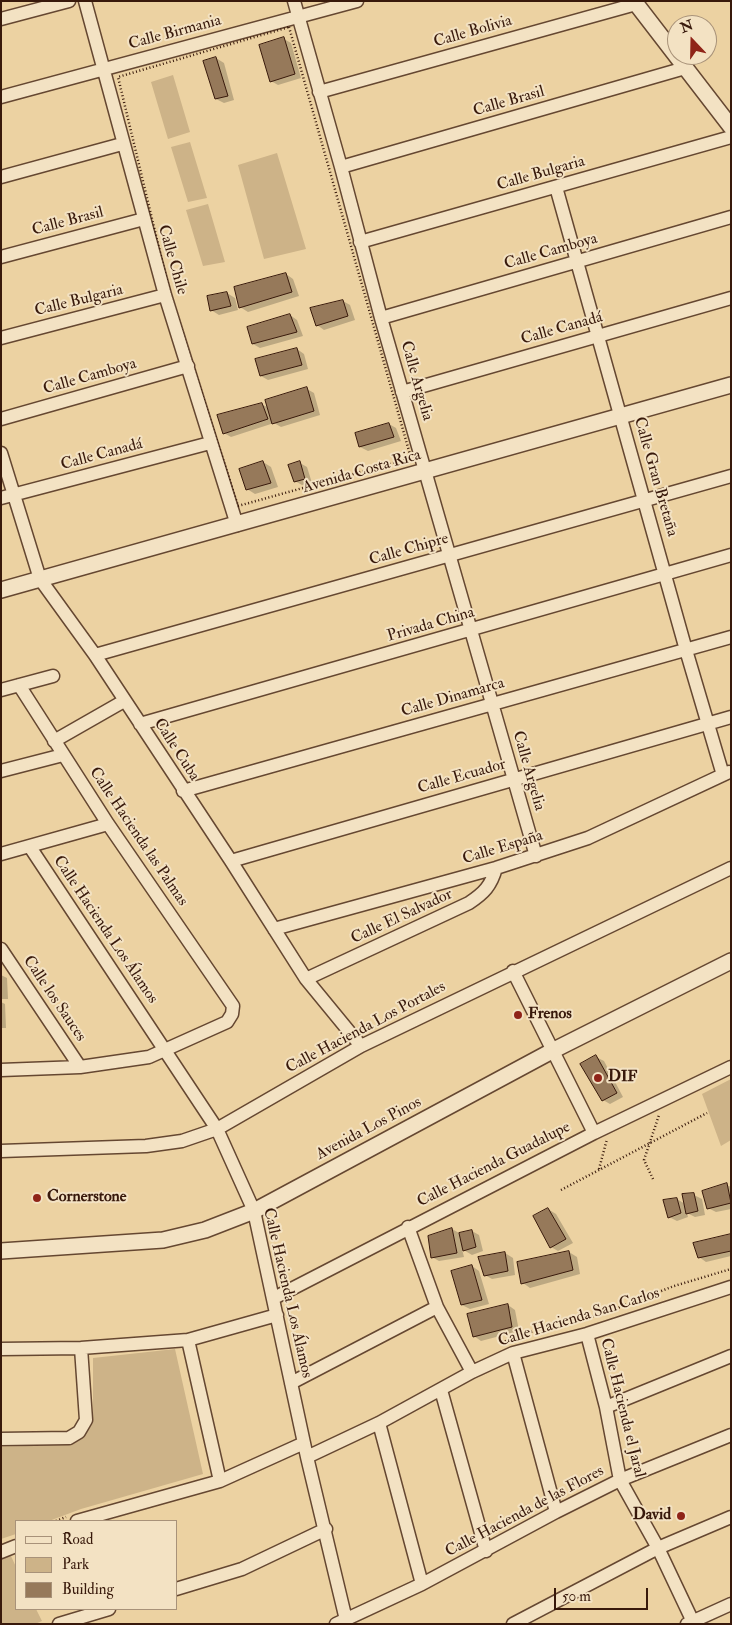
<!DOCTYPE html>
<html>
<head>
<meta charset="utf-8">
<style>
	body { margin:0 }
	#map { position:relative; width:732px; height:1625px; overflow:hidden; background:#ecd2a2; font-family:"IM FELL Double Pica",serif }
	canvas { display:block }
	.frame { position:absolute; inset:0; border:2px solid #38190b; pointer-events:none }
	.legend { position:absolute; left:15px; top:1520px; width:162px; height:90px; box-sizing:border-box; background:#f3e2c3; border:1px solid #a89279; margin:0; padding:6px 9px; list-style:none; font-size:15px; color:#38190b }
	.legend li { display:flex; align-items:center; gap:10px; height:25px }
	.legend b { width:25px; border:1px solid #a89279 }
	.north { position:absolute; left:667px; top:15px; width:50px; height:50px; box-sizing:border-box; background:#f3e2c3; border:1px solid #a89279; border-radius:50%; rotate:339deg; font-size:14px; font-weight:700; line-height:20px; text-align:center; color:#38190b }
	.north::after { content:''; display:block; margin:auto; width:18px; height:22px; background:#8f2418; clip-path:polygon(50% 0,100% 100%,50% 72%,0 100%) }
	.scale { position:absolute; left:554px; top:1588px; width:94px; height:22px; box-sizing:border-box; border:2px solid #38190b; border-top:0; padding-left:6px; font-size:15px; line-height:18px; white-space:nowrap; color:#38190b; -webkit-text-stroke:4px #f3e2c3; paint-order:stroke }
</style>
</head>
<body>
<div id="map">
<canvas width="732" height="1625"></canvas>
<div class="frame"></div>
<ul class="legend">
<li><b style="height:6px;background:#f3e2c3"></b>Road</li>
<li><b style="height:14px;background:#cdb388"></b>Park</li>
<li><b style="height:14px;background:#96795a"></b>Building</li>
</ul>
<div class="north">N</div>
<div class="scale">50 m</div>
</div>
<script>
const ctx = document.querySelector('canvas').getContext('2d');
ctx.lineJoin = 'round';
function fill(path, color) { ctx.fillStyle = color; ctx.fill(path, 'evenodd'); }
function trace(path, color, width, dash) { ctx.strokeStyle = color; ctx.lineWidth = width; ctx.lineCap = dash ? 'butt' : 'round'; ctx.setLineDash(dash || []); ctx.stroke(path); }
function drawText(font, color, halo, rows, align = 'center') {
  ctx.font = font + ' "IM FELL Double Pica",serif'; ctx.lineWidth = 4; ctx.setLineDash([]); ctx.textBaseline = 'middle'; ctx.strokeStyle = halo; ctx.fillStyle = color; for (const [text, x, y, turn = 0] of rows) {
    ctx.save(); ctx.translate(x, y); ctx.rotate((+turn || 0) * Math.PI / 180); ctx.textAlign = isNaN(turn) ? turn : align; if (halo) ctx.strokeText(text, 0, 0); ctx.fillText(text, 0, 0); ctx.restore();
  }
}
const green = new Path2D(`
	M 173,75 L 190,132 L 168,139 L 151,82 Z
	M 190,142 L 207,198 L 188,202 L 171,147 Z
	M 277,153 L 306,249 L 264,259 L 238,165 Z
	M 208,204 L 225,262 L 203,266 L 186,210 Z
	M 731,1079 L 731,1140 L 721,1146 L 702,1094 Z
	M 175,1349 L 203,1474 L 81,1509 L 49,1521 L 16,1521 L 16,1534 L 1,1539 L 1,1447 L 73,1444 L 84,1436 L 93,1423 L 93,1358 Z
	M 11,1556 L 16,1567 L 16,1609 L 36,1609 L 42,1621 L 35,1624 L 1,1624 L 1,1559 Z`);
const shadow = new Path2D(`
	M 284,39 L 291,43 L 301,78 L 278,85 L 271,81 Z
	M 216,58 L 224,63 L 234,100 L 224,103 L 216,99 Z
	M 286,274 L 293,279 L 299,296 L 248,312 L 240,307 Z
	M 227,293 L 235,298 L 238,310 L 219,315 L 211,310 Z
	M 343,301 L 350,305 L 355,320 L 324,330 L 317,325 Z
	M 290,315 L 297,320 L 303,336 L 260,348 L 253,344 Z
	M 297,349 L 304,354 L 308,369 L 268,380 L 261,376 Z
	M 307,389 L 314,393 L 320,415 L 281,427 L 274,423 L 231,437 L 224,433 L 261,404 L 269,408 Z
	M 389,424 L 396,428 L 401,441 L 368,451 L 360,447 Z
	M 263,462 L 271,467 L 278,487 L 255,494 L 247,489 Z
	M 300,463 L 307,467 L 312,483 L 302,485 L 295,481 Z
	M 1,975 L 7,978 L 8,999 L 1,999 Z
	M 1,1002 L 5,1004 L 6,1028 L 1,1028 Z
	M 596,1057 L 604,1061 L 623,1097 L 610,1104 L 603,1100 Z
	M 727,1185 L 731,1187 L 731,1209 L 716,1212 L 708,1208 Z
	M 694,1195 L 702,1199 L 705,1215 L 695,1217 L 687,1213 L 688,1217 L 677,1221 L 669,1217 L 677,1199 L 685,1204 Z
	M 548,1209 L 556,1214 L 573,1243 L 558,1251 L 551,1247 Z
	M 452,1229 L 459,1233 L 472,1231 L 479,1235 L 483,1251 L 472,1255 L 462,1249 L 464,1257 L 439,1261 L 432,1257 Z
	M 731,1235 L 731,1256 L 706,1262 L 699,1257 Z
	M 569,1252 L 577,1257 L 580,1274 L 530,1288 L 523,1283 Z
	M 505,1253 L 513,1258 L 515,1275 L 492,1279 L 485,1275 Z
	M 472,1266 L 479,1271 L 489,1304 L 470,1309 L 462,1305 Z
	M 508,1305 L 515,1310 L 519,1331 L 481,1341 L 474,1336 Z`);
const building = new Path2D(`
	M 284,37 L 295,74 L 270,82 L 259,45 Z
	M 216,57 L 228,96 L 215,99 L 203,61 Z
	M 286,273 L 292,292 L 239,308 L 234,287 Z
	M 227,292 L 231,306 L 210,311 L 207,296 Z
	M 343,300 L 348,316 L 316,326 L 310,308 Z
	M 290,314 L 297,332 L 252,344 L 247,327 Z
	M 297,348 L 302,365 L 260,376 L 255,359 Z
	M 307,387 L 314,411 L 272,424 L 265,400 Z
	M 262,403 L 268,419 L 223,434 L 217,415 Z
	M 389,423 L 394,437 L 359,447 L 355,433 Z
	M 263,461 L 271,483 L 246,490 L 239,469 Z
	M 300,461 L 305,479 L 294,482 L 288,465 Z
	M 596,1055 L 617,1093 L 602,1101 L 580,1064 Z
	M 727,1183 L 731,1203 L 707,1209 L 702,1191 Z
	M 694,1193 L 698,1211 L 686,1214 L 682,1194 Z
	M 677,1198 L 681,1213 L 668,1218 L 663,1200 Z
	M 548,1208 L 566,1239 L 550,1248 L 533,1216 Z
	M 452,1228 L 457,1253 L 431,1258 L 428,1236 Z
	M 472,1230 L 476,1247 L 463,1251 L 459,1233 Z
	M 731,1234 L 731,1251 L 698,1258 L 693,1243 Z
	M 569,1251 L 573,1270 L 521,1284 L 517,1262 Z
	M 505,1252 L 508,1271 L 484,1276 L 478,1257 Z
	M 472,1265 L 482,1300 L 461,1305 L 451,1271 Z
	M 508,1304 L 512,1327 L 473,1337 L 467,1314 Z`);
const path = new Path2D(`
	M 289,27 L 411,458 L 238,506 L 171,298 L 118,77 Z
	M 599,1169 L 607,1139
	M 653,1179 L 644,1160 L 659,1115
	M 561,1190 L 707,1113
	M 502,1343 L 515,1336 L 602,1314 L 674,1286 L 731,1269
	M 56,1521 L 66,1517`);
const minor = new Path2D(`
	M 85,1 L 165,295 L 237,525
	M 294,1 L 341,167 L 381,318 L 536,856
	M 1,19 L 69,1
	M 319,92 L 636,4
	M 1,97 L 357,1
	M 341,167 L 685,68
	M 1,177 L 122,144
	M 556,187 L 686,650 L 723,775
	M 360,242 L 731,137
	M 1,257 L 144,219
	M 381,318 L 731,217
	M 1,338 L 165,295
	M 402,392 L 731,298
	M 1,419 L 188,366
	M 1,453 L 40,579 L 95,655 L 231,861 L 306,979 L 361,1046
	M 1,498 L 210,443
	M 95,655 L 731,476
	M 1,690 L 53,676
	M 140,724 L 731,555
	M 54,741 L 124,701
	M 1,771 L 63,755
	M 183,791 L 731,637
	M 30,847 L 217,1129 L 254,1211 L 307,1457 L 347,1624
	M 1,854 L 108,824
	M 231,861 L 731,717
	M 274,929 L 496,868 L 588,838 L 729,772
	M 1,949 L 80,1067
	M 513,971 L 594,1133
	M 306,979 L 469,903 C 484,893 491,886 496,868
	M 1,1070 L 80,1067 L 149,1057 L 227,1022 L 232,1014 L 233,1006 L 108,824 L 19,685
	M 1,1151 L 146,1146 L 182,1141 L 217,1129 L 361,1046 L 731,868
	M 408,1227 L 437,1307 L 472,1372
	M 274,1298 L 594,1133 L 731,1067
	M 587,1334 L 606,1407 L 620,1480 L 658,1548 L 694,1624
	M 188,1340 L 220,1481
	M 1,1349 L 81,1348 L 188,1340 L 277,1315
	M 513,1353 L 556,1512
	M 291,1383 L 437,1307
	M 441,1390 L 486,1551
	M 606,1407 L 731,1356
	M 379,1423 L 422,1584
	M 1,1439 L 69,1438 L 79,1432 L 86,1420 L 81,1348
	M 307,1457 L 379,1423 L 472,1372 L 513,1353 L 587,1334 L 731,1287
	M 77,1521 L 220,1481 L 304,1443
	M 1,1552 L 16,1546
	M 176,1589 L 242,1569 L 326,1529
	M 59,1624 L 109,1609
	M 336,1624 L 422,1584 L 556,1512 L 620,1480 L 731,1435
	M 513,1624 L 658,1548 L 731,1517
	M 687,1624 L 731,1604`);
const tertiary = new Path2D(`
	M 634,1 L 731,127
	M 1,590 L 731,385
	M 1,1251 L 163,1240 L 205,1230 L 254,1211 L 552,1051 L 731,961`);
const markers = [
	[518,1015,5,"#8f2418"],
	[598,1078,5,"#8f2418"],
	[37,1198,5,"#8f2418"],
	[681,1516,5,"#8f2418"]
];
const streetNames = [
	["Calle Bolivia",473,32,-16],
	["Calle Birmania",175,33,-15],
	["Calle Brasil",509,102,-16],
	["Calle Bulgaria",541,174,-16],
	["Calle Brasil",68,222,-15],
	["Calle Camboya",551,252,-16],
	["Calle Chile",172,260,74],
	["Calle Bulgaria",79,301,-14],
	["Calle Canadá",562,329,-16],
	["Calle Camboya",90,377,-16],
	["Calle Argelia",416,381,74],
	["Calle Canadá",102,455,-15],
	["Avenida Costa Rica",362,472,-16],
	["Calle Gran Bretaña",655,477,74],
	["Calle Chipre",409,550,-16],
	["Privada China",431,625,-16],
	["Calle Dinamarca",453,698,-16],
	["Calle Cuba",176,750,57],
	["Calle Argelia",528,771,74],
	["Calle Ecuador",462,777,-16],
	["Calle Hacienda las Palmas",138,837,56],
	["Calle España",503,848,-17],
	["Calle El Salvador",402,917,-25],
	["Calle Hacienda Los Álamos",105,930,56],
	["Calle los Sauces",54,999,56],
	["Calle Hacienda Los Portales",366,1028,-28],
	["Avenida Los Pinos",369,1129,-28],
	["Calle Hacienda Guadalupe",494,1165,-27],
	["Calle Hacienda Los Álamos",287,1293,77],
	["Calle Hacienda San Carlos",579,1318,-17],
	["Calle Hacienda el Jaral",622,1408,76],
	["Calle Hacienda de las Flores",525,1512,-28]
];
const poiNames = [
	["Frenos",528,1015],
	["DIF",608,1078],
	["Cornerstone",47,1198],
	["David",671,1516,"right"]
];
fill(green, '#cdb388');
fill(shadow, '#0003');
fill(building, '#96795a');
trace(building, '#38190b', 1);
trace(minor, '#654731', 15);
trace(tertiary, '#654731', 18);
trace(path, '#38190b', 2.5, [1, 2.5]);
trace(minor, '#f3e2c3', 12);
trace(tertiary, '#f3e2c3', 15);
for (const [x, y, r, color] of markers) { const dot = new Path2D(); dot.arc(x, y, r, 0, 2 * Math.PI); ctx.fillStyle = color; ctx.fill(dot); trace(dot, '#f3e2c3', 2); }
drawText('16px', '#38190b', '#f3e2c3', streetNames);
drawText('bold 16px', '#38190b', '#f3e2c3', poiNames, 'left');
</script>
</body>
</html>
